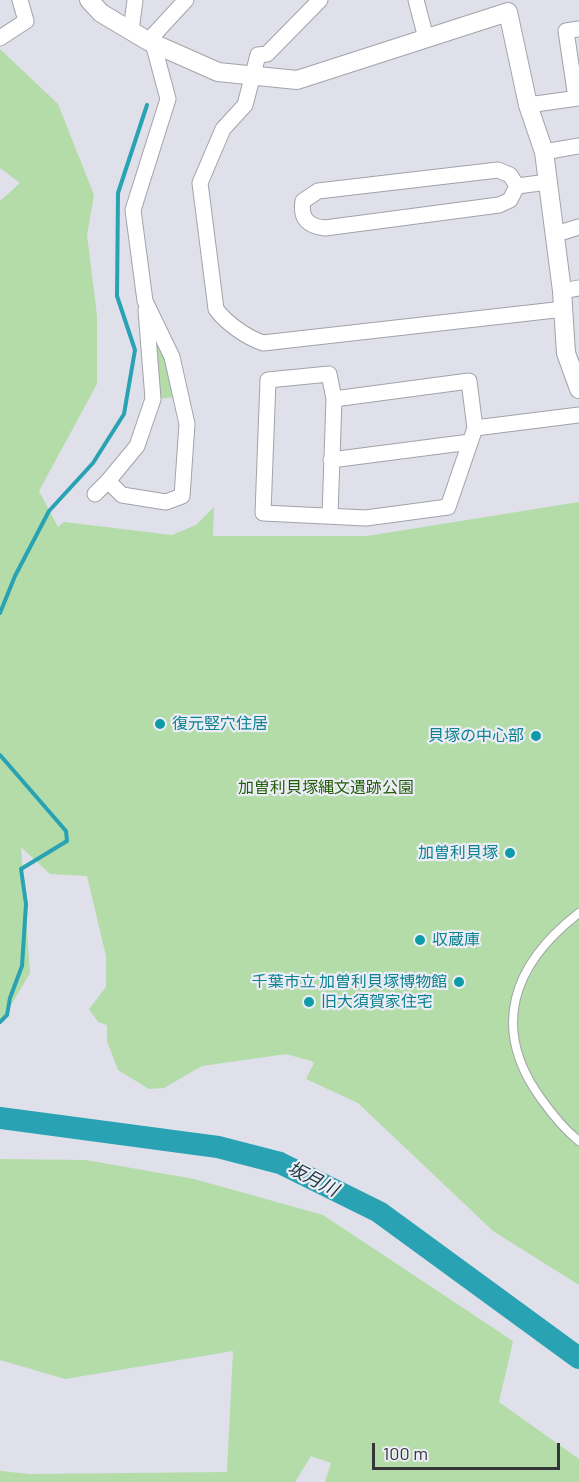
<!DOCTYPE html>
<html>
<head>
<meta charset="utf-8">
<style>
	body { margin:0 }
	#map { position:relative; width:579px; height:1482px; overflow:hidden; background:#dfe0e9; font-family:Barlow,sans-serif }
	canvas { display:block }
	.scale { position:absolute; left:372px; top:1443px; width:188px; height:27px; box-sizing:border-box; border:3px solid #353639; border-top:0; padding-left:8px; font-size:18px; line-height:21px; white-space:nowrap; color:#353639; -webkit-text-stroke:4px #ecedf6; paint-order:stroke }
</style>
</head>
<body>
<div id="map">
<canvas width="579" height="1482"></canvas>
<div class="scale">100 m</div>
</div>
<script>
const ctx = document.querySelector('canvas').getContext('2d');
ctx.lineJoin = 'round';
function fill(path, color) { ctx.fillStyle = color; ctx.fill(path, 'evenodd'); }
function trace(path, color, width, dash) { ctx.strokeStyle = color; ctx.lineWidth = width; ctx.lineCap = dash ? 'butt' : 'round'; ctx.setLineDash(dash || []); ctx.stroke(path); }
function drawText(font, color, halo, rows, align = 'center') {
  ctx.font = font + ' Barlow,"Noto Sans JP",sans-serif'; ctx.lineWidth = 4.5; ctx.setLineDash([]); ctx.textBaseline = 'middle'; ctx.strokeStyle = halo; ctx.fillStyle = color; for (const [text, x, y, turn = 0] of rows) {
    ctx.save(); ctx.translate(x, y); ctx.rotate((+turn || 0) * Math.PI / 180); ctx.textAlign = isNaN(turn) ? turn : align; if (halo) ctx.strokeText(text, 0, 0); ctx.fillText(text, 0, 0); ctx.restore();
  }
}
const green = new Path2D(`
	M 0,49 L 58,104 L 94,195 L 87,235 L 97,316 L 97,384 L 39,491 L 58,527 L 64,522 L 172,535 L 196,525 L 214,507 L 213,536 L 367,536 L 579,502 L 579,1285 L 493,1231 L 358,1103 L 306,1079 L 314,1063 L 311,1061 L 286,1054 L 202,1066 L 164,1088 L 149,1089 L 118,1070 L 107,1041 L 107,1025 L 98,1022 L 89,1009 L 106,987 L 106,956 L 87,876 L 50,874 L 21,847 L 30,973 L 0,1024 L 0,201 L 20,183 L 0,168 Z
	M 156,333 L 168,362 L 174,397 L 159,399 L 153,370 Z
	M 0,1159 L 86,1160 L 194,1179 L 323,1215 L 513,1341 L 499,1402 L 579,1459 L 579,1482 L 325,1482 L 331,1463 L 311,1456 L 295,1482 L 0,1482 L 0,1471 L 30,1474 L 227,1472 L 233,1351 L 65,1379 L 0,1360 Z`);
const stream = new Path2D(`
	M 0,613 L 15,576 L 49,511 L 93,463 L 124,414 L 135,350 L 117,296 L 118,193 L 147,105
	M 0,755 L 66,831 L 67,841 L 21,869 L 26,904 L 22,966 L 10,998 L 7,1015 L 0,1022`);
const river = new Path2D(`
	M 0,1118 L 218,1147 L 280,1163 L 379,1212 L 579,1358`);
const service = new Path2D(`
	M 579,913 C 513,964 489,1028 542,1100 C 552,1114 565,1130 579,1141`);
const minor = new Path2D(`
	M 320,0 L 267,54 L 258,55 L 245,105 L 223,129 L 200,183 L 216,309 C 226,323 246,337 263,343 L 564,309
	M 416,0 L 426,38
	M 131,31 L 135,0
	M 0,38 L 26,21 L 20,0
	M 148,41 L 186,0
	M 576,98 L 566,31 L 579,29
	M 528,105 L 579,98
	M 544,152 L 579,146
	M 498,170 L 510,175 L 517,186 L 510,200 L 499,205 L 325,228 C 308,226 300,219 303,201 L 318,191 Z
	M 517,186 L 548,182
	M 556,234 L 579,227
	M 562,291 L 579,288
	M 475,428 L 579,415
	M 331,460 L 470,442
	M 108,481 L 137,446 L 153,399 L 146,310
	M 95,494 L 108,481 L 122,495 L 166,502 L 182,496 L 187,424 L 172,357 L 145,301 L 133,210 L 168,99 L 153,43
	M 330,515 L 334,399 L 329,374 L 268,380 L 263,513 L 366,518 L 448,507 L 475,428 L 469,381 L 334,399`);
const tertiary = new Path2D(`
	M 89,0 L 101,13 L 148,41 L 218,72 L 297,80 L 508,12 L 528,105 L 544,152 L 562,291 L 566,353 L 579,389`);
const markers = [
	[160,724,6,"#0f9aa8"],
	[536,736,6,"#0f9aa8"],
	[510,853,6,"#0f9aa8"],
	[420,940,6,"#0f9aa8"],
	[459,982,6,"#0f9aa8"],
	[309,1002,6,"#0f9aa8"]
];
const cultureNames = [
	["復元竪穴住居",172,724],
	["貝塚の中心部",524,736,"right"],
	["加曽利貝塚",498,853,"right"],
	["収蔵庫",432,940],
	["千葉市立 加曽利貝塚博物館",447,982,"right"],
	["旧大須賀家住宅",321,1002]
];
const parkNames = [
	["加曽利貝塚縄文遺跡公園",326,788]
];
const waterNames = [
	["坂月川",313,1179,27]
];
fill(green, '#b3dca8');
trace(stream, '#29a2b4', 4);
trace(river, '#29a2b4', 22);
trace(service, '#a2a2ab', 10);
trace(minor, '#a2a2ab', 17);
trace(tertiary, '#a2a2ab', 20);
trace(service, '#fff', 8);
trace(minor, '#fff', 15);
trace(tertiary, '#fff', 18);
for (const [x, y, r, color] of markers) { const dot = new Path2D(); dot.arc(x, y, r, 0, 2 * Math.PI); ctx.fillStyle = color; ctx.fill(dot); trace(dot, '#ecedf6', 2); }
drawText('16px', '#0d838f', '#ecedf6', cultureNames, 'left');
drawText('16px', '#215d08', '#ecedf6', parkNames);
drawText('italic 18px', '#213a3f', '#ecedf6', waterNames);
</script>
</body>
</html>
